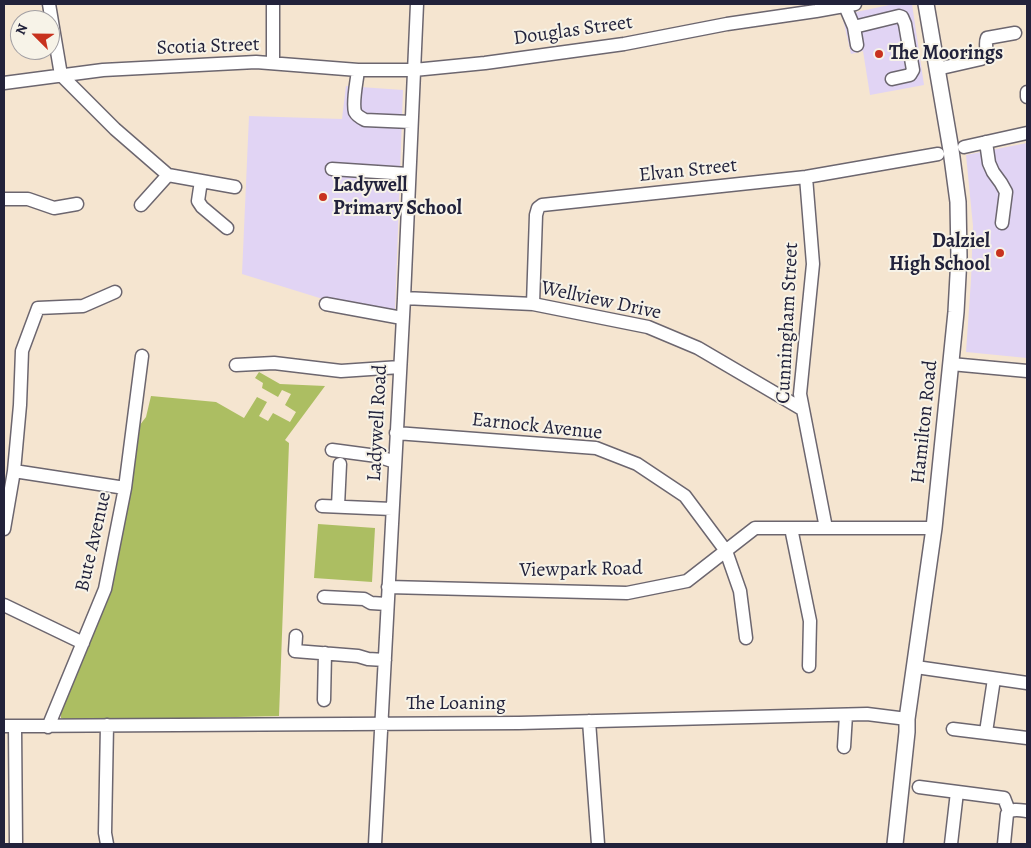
<!DOCTYPE html>
<html>
<head>
<meta charset="utf-8">
<style>
	body { margin:0 }
	#map { position:relative; width:1031px; height:848px; overflow:hidden; background:#f5e5d0; font-family:Alegreya,serif }
	canvas { display:block }
	.frame { position:absolute; inset:0; border:5px solid #22223b; pointer-events:none }
	.north { position:absolute; left:10px; top:10px; width:50px; height:50px; box-sizing:border-box; background:#f7f3e8; border:1px solid #a29fa3; border-radius:50%; rotate:293deg; font-size:14px; font-weight:700; line-height:20px; text-align:center; color:#22223b }
	.north::after { content:''; display:block; margin:auto; width:18px; height:22px; background:#c8321e; clip-path:polygon(50% 0,100% 100%,50% 72%,0 100%) }
</style>
</head>
<body>
<div id="map">
<canvas width="1031" height="848"></canvas>
<div class="frame"></div>
<div class="north">N</div>
</div>
<script>
const ctx = document.querySelector('canvas').getContext('2d');
ctx.lineJoin = 'round';
function fill(path, color) { ctx.fillStyle = color; ctx.fill(path, 'evenodd'); }
function trace(path, color, width, dash) { ctx.strokeStyle = color; ctx.lineWidth = width; ctx.lineCap = dash ? 'butt' : 'round'; ctx.setLineDash(dash || []); ctx.stroke(path); }
function drawText(font, color, halo, rows, align = 'center') {
  ctx.font = font + ' Alegreya,serif'; ctx.lineWidth = 4; ctx.setLineDash([]); ctx.textBaseline = 'middle'; ctx.strokeStyle = halo; ctx.fillStyle = color; for (const [text, x, y, turn = 0] of rows) {
    ctx.save(); ctx.translate(x, y); ctx.rotate((+turn || 0) * Math.PI / 180); ctx.textAlign = isNaN(turn) ? turn : align; if (halo) ctx.strokeText(text, 0, 0); ctx.fillText(text, 0, 0); ctx.restore();
  }
}
const built = new Path2D(`
	M 894,4 L 912,4 L 924,85 L 870,95 L 863,51 L 851,54 L 842,15 Z
	M 346,86 L 403,90 L 395,313 L 326,300 L 242,274 L 249,116 L 342,119 Z
	M 1027,143 L 1027,358 L 966,352 L 971,280 L 973,226 L 966,155 Z`);
const green = new Path2D(`
	M 259,372 L 280,384 L 325,386 L 285,440 L 289,443 L 279,716 L 68,721 L 61,718 L 61,711 L 94,629 L 133,434 L 146,417 L 151,396 L 216,402 L 244,418 L 257,397 L 267,402 L 259,416 L 268,421 L 273,413 L 290,422 L 296,412 L 285,405 L 291,394 L 282,390 L 278,397 L 262,388 L 263,383 L 255,378 Z
	M 318,524 L 375,528 L 372,582 L 314,578 Z`);
const minor = new Path2D(`
	M 49,4 L 61,75 L 115,129 L 168,175 L 235,187
	M 273,4 L 273,63
	M 845,6 L 854,27 L 899,16 L 902,17 L 905,24 L 913,70 L 910,75 L 892,79
	M 854,27 L 857,45
	M 937,69 L 981,59 C 990,54 984,45 987,38 L 1015,33
	M 358,70 C 357,81 352,102 355,112 C 357,116 361,118 365,120 L 411,122
	M 4,83 L 103,70 L 256,62 L 358,70 L 414,70 L 485,63 L 624,44 L 727,24 L 816,11 L 855,4
	M 1027,92 L 1027,97
	M 986,142 L 989,163 L 993,172 L 1001,183 L 1006,192 L 1002,223
	M 964,147 L 1027,133
	M 332,169 L 408,174
	M 806,177 L 813,264 L 800,394 L 826,528
	M 201,181 L 198,201 L 202,207 L 227,228
	M 4,199 L 28,199 L 54,208 L 77,204
	M 141,205 L 168,175
	M 404,298 L 533,304 L 648,327 L 698,348 L 802,409
	M 326,304 L 402,318
	M 533,304 L 536,215 L 538,208 L 542,205 L 806,177 L 938,154
	M 951,364 L 1027,371
	M 236,365 L 274,363 L 341,371 L 400,367
	M 396,433 L 596,448 L 637,464 L 685,496 L 726,551 L 740,591 L 746,638
	M 332,450 L 377,456 L 395,462
	M 14,471 L 125,488
	M 322,506 L 392,509
	M 338,506 L 340,464
	M 791,528 L 810,621 L 809,666
	M 4,529 L 14,471 L 20,405 L 22,351 L 38,308 L 83,306 L 115,292
	M 388,587 L 627,593 L 687,581 L 755,528 L 934,528
	M 324,597 L 364,599 L 371,603 L 387,604
	M 4,605 L 83,643
	M 296,636 L 295,651 L 358,656 L 368,659 L 385,660
	M 916,667 L 1027,683
	M 324,700 L 325,653
	M 589,721 L 598,844
	M 4,726 L 519,723 L 867,714 L 907,719
	M 15,726 L 16,844
	M 48,727 L 105,589 L 125,488 L 142,356
	M 953,729 L 1027,738
	M 986,732 L 994,679
	M 844,747 L 846,715
	M 919,787 L 1004,798 L 1009,811
	M 107,844 L 105,833 L 107,725
	M 375,844 L 404,298 L 417,4
	M 951,844 L 957,792
	M 1004,844 L 1007,814 C 1011,808 1020,810 1027,811`);
const major = new Path2D(`
	M 895,844 L 907,732 L 907,719 L 934,528 L 956,312 L 959,257 L 958,202 L 951,150 L 926,4`);
const markers = [
	[879,54,5,"#c8321e"],
	[323,197,5,"#c8321e"],
	[1000,253,5,"#c8321e"]
];
const streetNames = [
	["Douglas Street",573,31,-8],
	["Scotia Street",208,47,-2],
	["Elvan Street",688,171,-6],
	["Wellview Drive",601,301,12],
	["Cunningham Street",788,323,-87],
	["Hamilton Road",925,422,-84],
	["Ladywell Road",378,423,-87],
	["Earnock Avenue",537,427,6],
	["Bute Avenue",94,542,-77],
	["Viewpark Road",581,570,-1],
	["The Loaning",456,704]
];
const poiNames = [
	["The Moorings",889,54],
	["Ladywell",333,186],
	["Primary School",333,209],
	["Dalziel",990,242,"right"],
	["High School",990,265,"right"]
];
fill(built, '#e1d4f4');
fill(green, '#acbe62');
trace(minor, '#6c666f', 15);
trace(major, '#6c666f', 18);
trace(minor, '#fff', 12);
trace(major, '#fff', 15);
for (const [x, y, r, color] of markers) { const dot = new Path2D(); dot.arc(x, y, r, 0, 2 * Math.PI); ctx.fillStyle = color; ctx.fill(dot); trace(dot, '#f7f3e8', 2); }
drawText('20px', '#22223b', '#f7f3e8', streetNames);
drawText('bold 20px', '#22223b', '#f7f3e8', poiNames, 'left');
</script>
</body>
</html>
